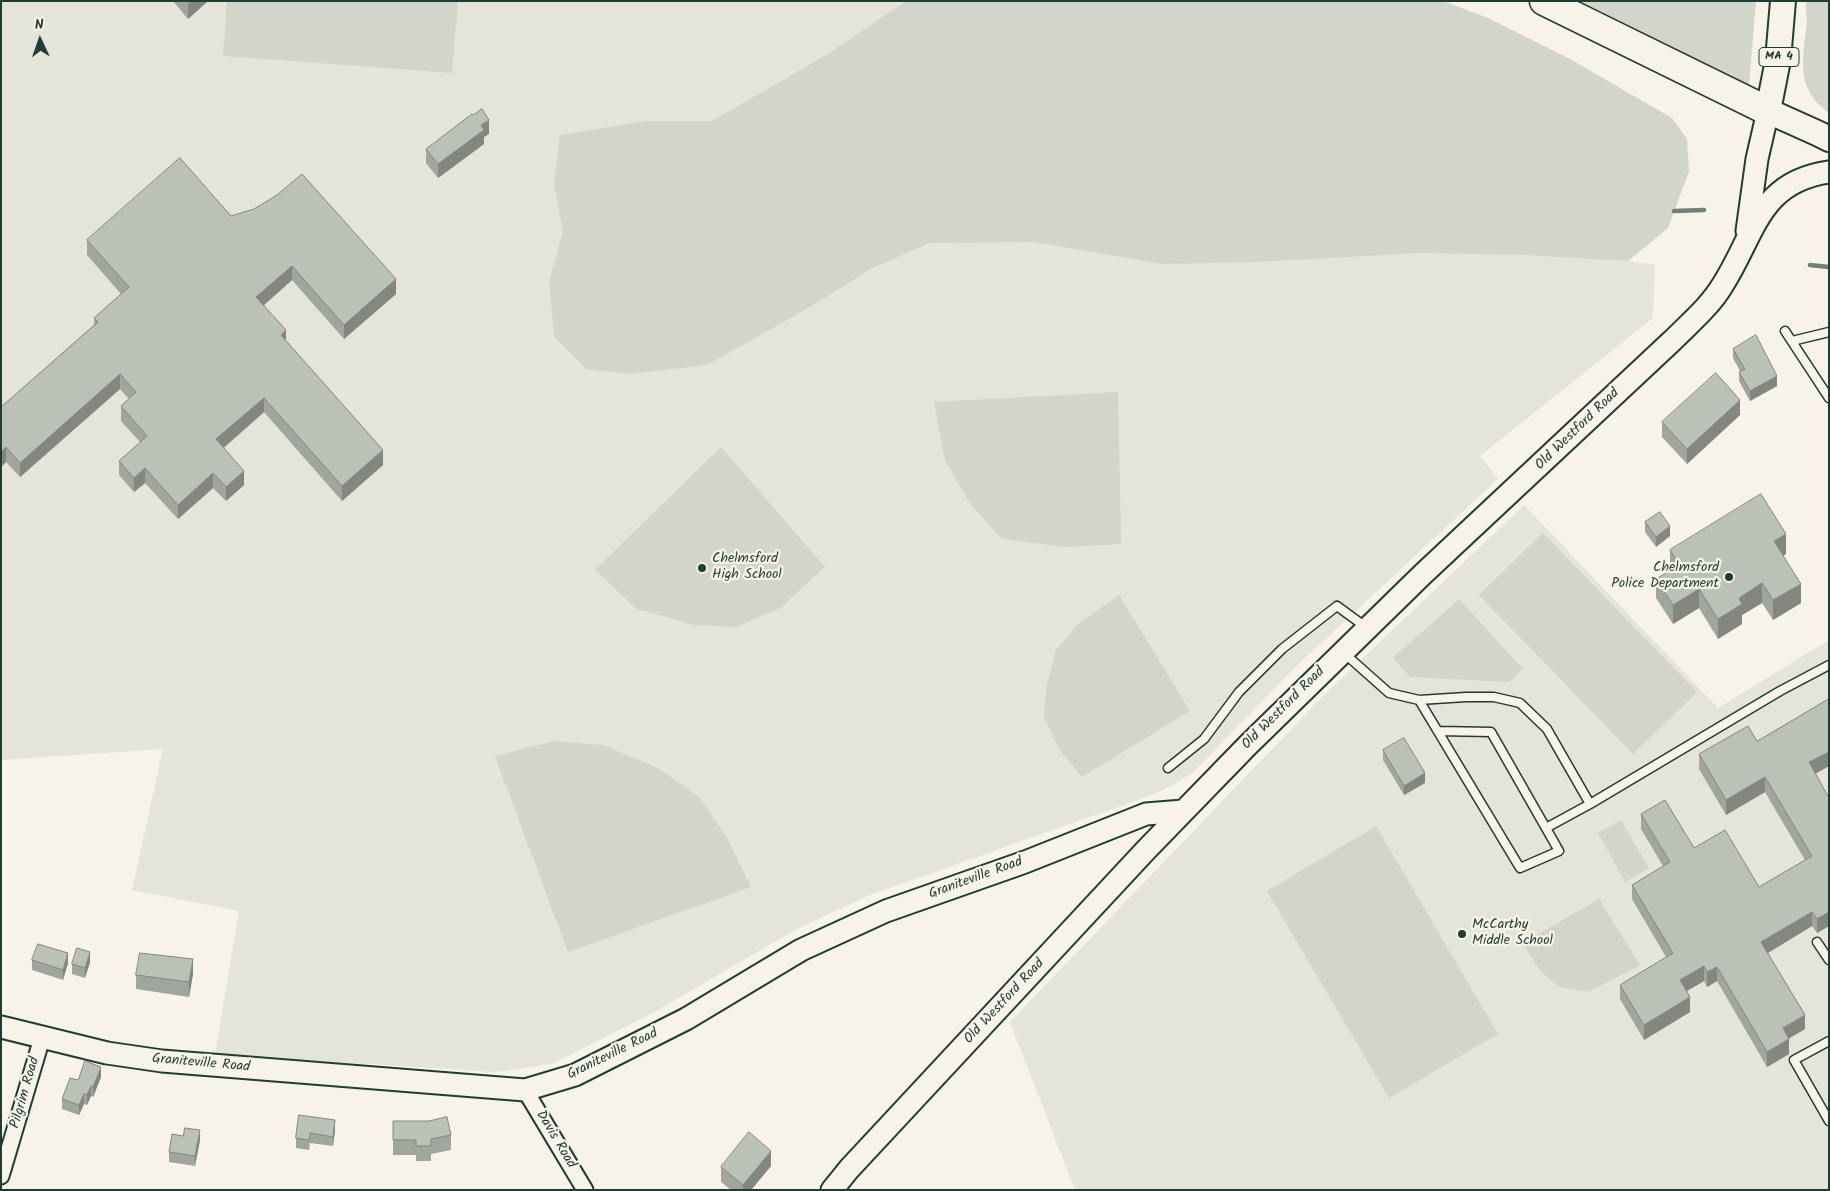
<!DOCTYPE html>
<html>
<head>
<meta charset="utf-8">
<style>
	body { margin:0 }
	#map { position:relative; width:1830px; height:1191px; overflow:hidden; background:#f7f3e8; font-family:Kalam,sans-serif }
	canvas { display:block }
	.frame { position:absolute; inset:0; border:2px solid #1f3d34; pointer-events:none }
	.north { position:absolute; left:15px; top:15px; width:50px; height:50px; -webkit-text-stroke:4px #f7f3e8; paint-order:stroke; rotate:357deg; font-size:14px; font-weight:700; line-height:20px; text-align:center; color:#1f3d34 }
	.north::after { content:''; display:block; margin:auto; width:18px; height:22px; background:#1f3d34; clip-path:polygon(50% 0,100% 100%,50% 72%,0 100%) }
</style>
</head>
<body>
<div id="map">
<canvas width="1830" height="1191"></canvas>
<div class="frame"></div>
<div class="north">N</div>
</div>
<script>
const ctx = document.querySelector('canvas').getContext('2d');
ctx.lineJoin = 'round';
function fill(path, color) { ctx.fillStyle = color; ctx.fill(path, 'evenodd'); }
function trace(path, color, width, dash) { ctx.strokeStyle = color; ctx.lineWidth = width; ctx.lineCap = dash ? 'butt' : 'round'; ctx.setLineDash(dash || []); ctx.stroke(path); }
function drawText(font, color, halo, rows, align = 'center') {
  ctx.font = font + ' Kalam,sans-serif'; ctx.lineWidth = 4.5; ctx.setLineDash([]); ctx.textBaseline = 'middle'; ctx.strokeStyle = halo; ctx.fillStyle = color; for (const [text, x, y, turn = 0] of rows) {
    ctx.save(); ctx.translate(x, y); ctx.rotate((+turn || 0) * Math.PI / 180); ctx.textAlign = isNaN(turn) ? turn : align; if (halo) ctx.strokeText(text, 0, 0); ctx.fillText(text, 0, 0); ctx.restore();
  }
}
const built = new Path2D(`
	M 1,1 L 1138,1 L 1501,241 L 1655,265 L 1653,318 L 1480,456 L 1498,479 L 1307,656 L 1191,774 L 1171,786 L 1149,796 L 870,895 L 795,930 L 658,1010 L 554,1063 L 520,1069 L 493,1072 L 215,1054 L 239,911 L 132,890 L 163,749 L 1,760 Z
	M 1524,505 L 1718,708 L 1829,640 L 1829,1190 L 1075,1190 L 1010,1022 L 1324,695 Z`);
const green = new Path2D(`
	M 227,1 L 458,1 L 452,73 L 223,56 Z
	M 906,1 L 1443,1 L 1488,18 L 1570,59 L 1672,118 L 1687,139 L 1689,171 L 1668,228 L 1628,261 L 1525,255 L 1420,253 L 1258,262 L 1161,264 L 1035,242 L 929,243 L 871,269 L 803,311 L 707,365 L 629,374 L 586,369 L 554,337 L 549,282 L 563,232 L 554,183 L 560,135 L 645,121 L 712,121 L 828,54 Z
	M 1579,1 L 1756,1 L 1749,86 L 1730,77 L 1727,74 Z
	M 1806,1 L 1829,1 L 1829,113 C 1794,88 1803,58 1807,21 C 1807,14 1805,8 1806,1 Z
	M 1118,392 L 1121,544 L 1065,547 L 1002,539 L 971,505 L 945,460 L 934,402 Z
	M 721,447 L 825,567 L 780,608 L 736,627 L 694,625 L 637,609 L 595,570 Z
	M 1543,533 L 1697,692 L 1633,754 L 1479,595 Z
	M 1119,595 L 1190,711 L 1082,777 L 1059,749 L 1044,717 L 1046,689 L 1056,650 L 1078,624 Z
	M 1459,599 L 1523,669 L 1509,682 L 1410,677 L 1393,658 Z
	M 553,741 L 603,745 L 658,768 L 700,798 L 726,836 L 751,887 L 568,952 L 495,756 Z
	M 1621,820 L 1649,868 L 1625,882 L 1598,833 Z
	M 1376,826 L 1498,1034 L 1389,1098 L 1267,891 Z
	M 1599,899 L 1640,965 L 1588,992 L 1560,987 L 1540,971 L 1523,943 Z`);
const stream = new Path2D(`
	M 1674,211 L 1704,210
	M 1810,265 L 1829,267`);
const service = new Path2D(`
	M 1785,331 L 1829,398
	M 1792,341 L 1829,332
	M 1344,653 L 1389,693 L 1419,700 L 1466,697 L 1494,697 L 1520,703 L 1547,729 L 1590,804 L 1780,691 L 1829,665
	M 1419,700 L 1520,868 L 1559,851 L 1491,732 L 1438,731
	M 1168,768 L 1204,739 L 1239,692 L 1282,649 L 1337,606 L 1367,628
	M 1546,828 L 1590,804
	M 1817,942 L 1829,960
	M 1829,1041 L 1794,1060 L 1829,1121`);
const minor = new Path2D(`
	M 525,1090 L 585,1190
	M 1,1176 L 42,1038`);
const secondary = new Path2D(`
	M 1747,231 L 1757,159 L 1768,111
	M 1,1027 L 107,1053 L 162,1061 L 525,1090 L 575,1075 L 686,1019 L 801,950 L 886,911 L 1025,862 L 1146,814 L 1183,811
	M 832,1190 L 849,1169 L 1146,850 L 1248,745 L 1423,574 L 1673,340 C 1690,323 1710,306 1722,286 C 1755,235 1758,182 1829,172`);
const primary = new Path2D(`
	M 1783,1 L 1778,60 L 1768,111 L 1817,133 L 1829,139`);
const motorway = new Path2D(`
	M 1544,1 L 1768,111`);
const wall = new Path2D(`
	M 173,1 L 208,1 L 188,19 Z
	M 489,134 L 484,137 L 484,144 L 438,178 L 426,163 L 426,149 Z
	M 231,216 L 396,294 L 344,339 L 292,280 L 264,305 L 286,341 L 383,465 L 342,501 L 264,412 L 224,448 L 244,485 L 226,501 L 213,488 L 178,519 L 145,483 L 134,492 L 119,475 L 119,461 L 140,442 L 121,421 L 121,406 L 129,399 L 120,389 L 20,477 L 6,462 L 1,467 L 1,407 L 94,325 L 94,318 L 121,294 L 87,255 L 87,240 Z
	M 1733,349 L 1777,386 L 1750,401 L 1739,381 L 1739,372 L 1740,371 L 1733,358 Z
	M 1740,415 L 1687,464 L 1662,437 L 1662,422 Z
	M 1645,522 L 1670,536 L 1656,547 L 1645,532 Z
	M 1670,550 L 1786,554 L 1783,556 L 1801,603 L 1773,620 L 1762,603 L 1742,615 L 1742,624 L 1718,639 L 1699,608 L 1673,624 L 1656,598 L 1656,579 L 1670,570 Z
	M 1829,699 L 1829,766 L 1815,774 L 1829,798 L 1829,926 L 1817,933 L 1812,926 L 1768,953 L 1805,1029 L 1789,1038 L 1789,1054 L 1767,1067 L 1717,981 L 1707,987 L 1704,981 L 1687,991 L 1690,1012 L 1644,1040 L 1620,999 L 1620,985 L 1666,957 L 1632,899 L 1632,885 L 1663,866 L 1641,829 L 1641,814 L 1694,848 L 1759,887 L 1805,860 L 1765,792 L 1726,815 L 1699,769 L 1699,754 L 1757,741 Z
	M 1383,750 L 1425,783 L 1404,795 L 1383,760 Z
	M 32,960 L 68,963 L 63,980 L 32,970 Z
	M 90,962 L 85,978 L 72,974 L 72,964 Z
	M 193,974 L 189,997 L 136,989 L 136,975 Z
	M 101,1077 L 93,1097 L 91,1096 L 87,1105 L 84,1104 L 79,1115 L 62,1109 L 62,1099 L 78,1080 Z
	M 299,1115 L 335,1130 L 333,1146 L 310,1143 L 309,1150 L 296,1148 L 296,1138 Z
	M 393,1121 L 451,1135 L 451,1150 L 431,1154 L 431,1161 L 416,1161 L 416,1155 L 393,1155 Z
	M 183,1136 L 200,1140 L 195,1166 L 169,1162 L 169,1152 Z
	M 771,1166 L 751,1190 L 731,1190 L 721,1182 L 721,1167 Z`);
const shadedWall = new Path2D(`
	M 191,1 L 208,1 L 188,19 L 188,4 Z
	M 489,120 L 489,134 L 484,137 L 484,144 L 438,178 L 438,164 L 481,125 Z
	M 292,266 L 292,280 L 256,312 L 256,297 Z
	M 396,279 L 396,294 L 344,339 L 344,325 Z
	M 286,330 L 286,345 L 281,335 Z
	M 120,374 L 120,389 L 20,477 L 20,463 Z
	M 1777,376 L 1777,386 L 1750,401 L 1750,391 Z
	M 264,398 L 264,412 L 216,454 L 216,439 Z
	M 1740,400 L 1740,415 L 1687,464 L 1687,449 Z
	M 6,447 L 6,462 L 1,467 L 1,452 Z
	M 383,450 L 383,465 L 342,501 L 342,486 Z
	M 145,468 L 145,483 L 134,492 L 134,478 Z
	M 244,471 L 244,485 L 226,501 L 226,487 Z
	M 213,473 L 213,488 L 178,519 L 178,505 Z
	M 1670,526 L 1670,536 L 1656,547 L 1656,537 Z
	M 1786,534 L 1786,554 L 1774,561 L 1774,541 Z
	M 1762,583 L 1762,603 L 1742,615 L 1742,624 L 1718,639 L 1718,619 L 1739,598 Z
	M 1801,584 L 1801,603 L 1773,620 L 1773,600 Z
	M 1699,589 L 1699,608 L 1673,624 L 1673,605 Z
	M 1829,752 L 1829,766 L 1809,777 L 1809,762 Z
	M 1425,773 L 1425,783 L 1404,795 L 1404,786 Z
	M 1765,777 L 1765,792 L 1726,815 L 1726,800 Z
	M 1812,912 L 1812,926 L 1761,957 L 1761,942 Z
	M 1829,912 L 1829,926 L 1817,933 L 1817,919 Z
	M 90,952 L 90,962 L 85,978 L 85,968 Z
	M 68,953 L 68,963 L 63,980 L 63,970 Z
	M 193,959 L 193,974 L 189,997 L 189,982 Z
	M 1704,966 L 1704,981 L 1680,995 L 1680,980 Z
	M 1717,967 L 1717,981 L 1707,987 L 1707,972 Z
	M 1690,997 L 1690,1012 L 1644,1040 L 1644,1025 Z
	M 1805,1015 L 1805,1029 L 1783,1042 L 1783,1028 Z
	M 1789,1039 L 1789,1054 L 1767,1067 L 1767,1052 Z
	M 101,1067 L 101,1077 L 93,1097 L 93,1087 Z
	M 91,1086 L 91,1096 L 87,1105 L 87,1095 Z
	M 84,1094 L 84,1104 L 79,1115 L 79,1105 Z
	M 335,1120 L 335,1130 L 333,1146 L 333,1137 Z
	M 200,1130 L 200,1140 L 195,1166 L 195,1156 Z
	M 771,1151 L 771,1166 L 751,1190 L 743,1190 L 743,1185 Z`);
const building = new Path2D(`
	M 482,109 L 489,120 L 481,125 L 484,130 L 438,164 L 426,149 L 472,114 L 473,115 Z
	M 180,158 L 231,216 L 254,209 L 277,195 L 302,174 L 396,279 L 344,325 L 292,266 L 256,297 L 286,330 L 281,335 L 383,450 L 342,486 L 264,398 L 216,439 L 244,471 L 226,487 L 213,473 L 178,505 L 145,468 L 134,478 L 119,461 L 147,436 L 121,406 L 136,392 L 120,374 L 20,463 L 6,447 L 1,452 L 1,407 L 98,322 L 94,318 L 129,287 L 87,240 Z
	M 1756,335 L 1777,376 L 1750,391 L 1739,372 L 1745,369 L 1733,349 Z
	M 1716,373 L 1740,400 L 1687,449 L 1662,422 Z
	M 1761,494 L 1786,534 L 1774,541 L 1801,584 L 1773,600 L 1762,583 L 1739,598 L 1742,604 L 1718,619 L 1699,589 L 1673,605 L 1656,579 L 1679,565 L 1670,550 Z
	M 1660,512 L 1670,526 L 1656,537 L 1645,522 Z
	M 1829,699 L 1829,752 L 1809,762 L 1829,798 L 1829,912 L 1817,919 L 1812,912 L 1761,942 L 1805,1015 L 1783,1028 L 1789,1039 L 1767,1052 L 1717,967 L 1707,972 L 1704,966 L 1680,980 L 1690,997 L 1644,1025 L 1620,985 L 1673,953 L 1632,885 L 1670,862 L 1641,814 L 1665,800 L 1694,848 L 1725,830 L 1759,887 L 1812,856 L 1765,777 L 1726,800 L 1699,754 L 1748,726 L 1757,741 Z
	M 1404,738 L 1425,773 L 1404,786 L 1383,750 Z
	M 38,944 L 68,953 L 63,970 L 32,960 Z
	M 77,948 L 90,952 L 85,968 L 72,964 Z
	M 140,953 L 193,959 L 189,982 L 136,975 Z
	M 85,1061 L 101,1067 L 93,1087 L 91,1086 L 87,1095 L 84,1094 L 79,1105 L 62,1099 L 70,1078 L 78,1080 Z
	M 299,1115 L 335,1120 L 333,1137 L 310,1133 L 309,1140 L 296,1138 Z
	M 447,1117 L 451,1135 L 431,1139 L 431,1146 L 416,1146 L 416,1140 L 393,1140 L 393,1121 L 429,1121 Z
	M 185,1128 L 200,1130 L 195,1156 L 169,1152 L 172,1134 L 183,1136 Z
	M 749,1132 L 771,1151 L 743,1185 L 721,1167 Z`);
const markers = [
	[702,568,5,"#1f3d34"],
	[1729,577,5,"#1f3d34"],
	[1462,934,5,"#1f3d34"]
];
const shields = [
	[1779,57,40]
];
const shieldNames = [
	["MA 4",1779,57]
];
const streetNames = [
	["Old Westford Road",1578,430,-44],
	["Old Westford Road",1284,709,-45],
	["Graniteville Road",976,879,-20],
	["Old Westford Road",1005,1002,-47],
	["Graniteville Road",613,1055,-26],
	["Graniteville Road",201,1064,5],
	["Pilgrim Road",26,1093,-74],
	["Davis Road",555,1140,59]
];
const poiNames = [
	["Chelmsford",712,560],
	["High School",712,576],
	["Chelmsford",1719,569,"right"],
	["Police Department",1719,585,"right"],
	["McCarthy",1472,926],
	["Middle School",1472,942]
];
fill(built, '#e5e4d9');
fill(green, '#d3d5ca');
trace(stream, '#6f8077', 4.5);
trace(service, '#1f3d34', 11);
trace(minor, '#1f3d34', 19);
trace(secondary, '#1f3d34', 25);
trace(primary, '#1f3d34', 28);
trace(motorway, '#1f3d34', 31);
trace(service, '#f7f3e8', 8);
trace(minor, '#f7f3e8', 15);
trace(secondary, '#f7f3e8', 21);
trace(primary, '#f7f3e8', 24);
trace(motorway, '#f7f3e8', 28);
fill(wall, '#a1a69d');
fill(shadedWall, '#83877f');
fill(building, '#bbc1b6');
trace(building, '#83877f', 1);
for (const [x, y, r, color] of markers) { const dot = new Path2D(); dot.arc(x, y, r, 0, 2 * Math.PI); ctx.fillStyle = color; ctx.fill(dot); trace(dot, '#f7f3e8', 2); }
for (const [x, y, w] of shields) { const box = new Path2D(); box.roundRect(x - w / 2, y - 9.5, w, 19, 4); ctx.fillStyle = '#f7f3e8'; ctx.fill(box); trace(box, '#1f3d34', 1); }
drawText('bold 12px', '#1f3d34', null, shieldNames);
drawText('14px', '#1f3d34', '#f7f3e8', streetNames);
drawText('14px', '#1f3d34', '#f7f3e8', poiNames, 'left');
</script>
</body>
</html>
